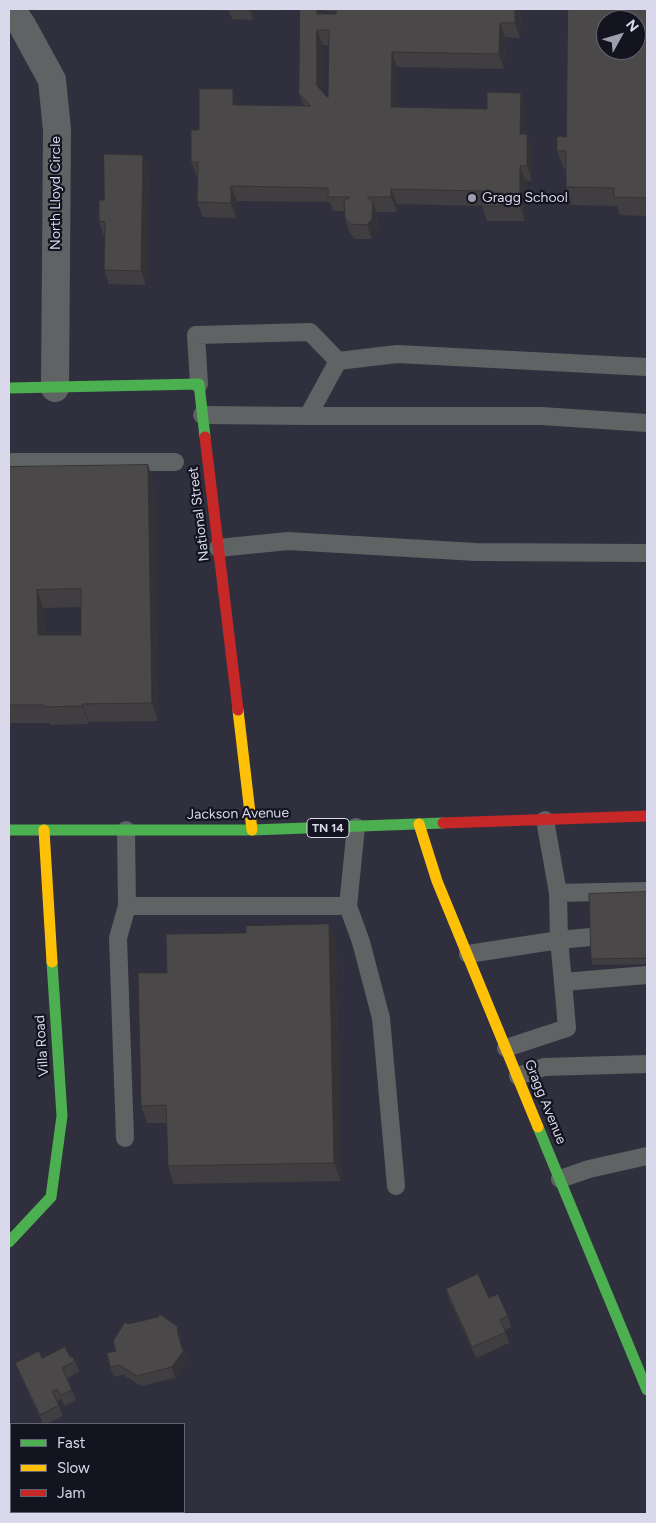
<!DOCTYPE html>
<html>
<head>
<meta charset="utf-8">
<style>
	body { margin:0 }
	#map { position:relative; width:656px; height:1523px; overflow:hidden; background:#302f3e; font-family:Figtree,sans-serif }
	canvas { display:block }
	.frame { position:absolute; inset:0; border:10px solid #d9d9eb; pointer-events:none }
	.legend { position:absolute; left:10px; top:1423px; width:175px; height:90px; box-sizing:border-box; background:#141420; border:1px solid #636371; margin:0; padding:6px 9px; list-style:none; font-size:15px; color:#d9d9eb }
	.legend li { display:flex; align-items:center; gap:10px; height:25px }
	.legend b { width:25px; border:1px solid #636371 }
	.north { position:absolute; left:596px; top:10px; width:50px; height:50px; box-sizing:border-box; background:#141420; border:1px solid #636371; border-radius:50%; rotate:51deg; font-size:14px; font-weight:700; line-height:20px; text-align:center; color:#d9d9eb }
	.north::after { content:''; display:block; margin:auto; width:18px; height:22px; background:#9e9eae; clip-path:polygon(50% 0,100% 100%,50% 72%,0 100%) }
</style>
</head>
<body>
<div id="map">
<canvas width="656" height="1523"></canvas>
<div class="frame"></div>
<ul class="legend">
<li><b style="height:6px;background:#4caf50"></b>Fast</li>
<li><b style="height:6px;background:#ffc107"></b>Slow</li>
<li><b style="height:6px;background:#c62828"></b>Jam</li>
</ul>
<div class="north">N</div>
</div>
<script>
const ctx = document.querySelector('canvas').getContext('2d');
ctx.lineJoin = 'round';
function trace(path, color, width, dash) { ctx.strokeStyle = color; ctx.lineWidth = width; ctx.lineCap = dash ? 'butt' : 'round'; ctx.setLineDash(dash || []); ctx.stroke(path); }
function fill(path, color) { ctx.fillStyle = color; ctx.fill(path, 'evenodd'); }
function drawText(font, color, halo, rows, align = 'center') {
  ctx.font = font + ' Figtree,sans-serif'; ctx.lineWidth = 4.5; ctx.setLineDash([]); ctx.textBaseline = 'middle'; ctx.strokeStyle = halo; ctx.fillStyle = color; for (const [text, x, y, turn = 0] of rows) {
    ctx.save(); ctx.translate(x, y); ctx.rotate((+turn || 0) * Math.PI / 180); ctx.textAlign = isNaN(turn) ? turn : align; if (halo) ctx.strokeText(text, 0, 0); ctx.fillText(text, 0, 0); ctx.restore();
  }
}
const lane = new Path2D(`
	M 338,361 L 397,354 L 647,367
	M 199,384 L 196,335 L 310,332 L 338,361
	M 202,415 L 308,416 L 541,416 L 647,423
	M 308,416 L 338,361
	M 9,462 L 175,462
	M 218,548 L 288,541 L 476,552 L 647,553
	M 545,820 L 558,893
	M 356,827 L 348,906 L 361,942 L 381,1018 L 396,1186
	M 647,891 L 558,893 L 559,940 L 563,982 L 647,975
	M 127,906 L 348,906
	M 468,954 L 559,940 L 591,937
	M 506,1048 L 567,1028 L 563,982
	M 518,1076 L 544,1067 L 647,1064
	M 125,1138 L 118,938 L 127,906 L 126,830
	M 560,1179 L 589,1169 L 647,1156`);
const street = new Path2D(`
	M 11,9 L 22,25 L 52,80 L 57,130 L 55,388`);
const fast = new Path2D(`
	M 9,388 L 199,384 L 205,437
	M 9,830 L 252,830 L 443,823
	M 538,1127 L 647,1390
	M 9,1242 L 51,1197 L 62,1116 L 52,962`);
const slow = new Path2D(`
	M 238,710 L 252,830
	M 419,824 L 437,881 L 538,1127
	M 44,830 L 52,962`);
const jam = new Path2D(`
	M 205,437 L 238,710
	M 443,823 L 647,816`);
const wall = new Path2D(`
	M 204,9 L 280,9 L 281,11 L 253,10 L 253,20 L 232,19 L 229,11 L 204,10 Z
	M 299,9 L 521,9 L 520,38 L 505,37 L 504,69 L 397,67 L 396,107 L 487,109 L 521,93 L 526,108 L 526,134 L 527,134 L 532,148 L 532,181 L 525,180 L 525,221 L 487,221 L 482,206 L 397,204 L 397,212 L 376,212 L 378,217 L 377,233 L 372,239 L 355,239 L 350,233 L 345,218 L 344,211 L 333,211 L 330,202 L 237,201 L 236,218 L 203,217 L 197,202 L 198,176 L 197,176 L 191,162 L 199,130 L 238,104 L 238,105 L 304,106 L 299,94 L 300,9 ZM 323,11 L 336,12 L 336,14 L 323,14 ZM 323,45 L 329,45 L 328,98 L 322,92 Z
	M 647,9 L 647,216 L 620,215 L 617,206 L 572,205 L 566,187 L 566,169 L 564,169 L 557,151 Z
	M 149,170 L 146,285 L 109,284 L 104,270 L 104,236 L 99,221 L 104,200 Z
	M 9,467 L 154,483 L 158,721 L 89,722 L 89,724 L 50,725 L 50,723 L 9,723 ZM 81,607 L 81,635 L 44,635 L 43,608 Z
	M 647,892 L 647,964 L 593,965 L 591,959 Z
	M 329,924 L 336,942 L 341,1181 L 174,1184 L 168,1166 L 167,1123 L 147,1123 L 141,1106 L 167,973 L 246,933 Z
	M 446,1289 L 489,1298 L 508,1316 L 511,1327 L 505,1330 L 509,1343 L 476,1358 L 449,1299 Z
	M 128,1324 L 182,1337 L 180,1339 L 183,1350 L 187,1360 L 175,1378 L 141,1386 L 123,1375 L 114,1377 L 110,1367 Z
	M 70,1357 L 75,1361 L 79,1372 L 67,1378 L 76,1400 L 65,1406 L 61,1399 L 57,1401 L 63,1416 L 46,1424 L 43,1424 L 19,1373 L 15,1363 L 42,1358 Z`);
const shadedWall = new Path2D(`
	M 249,9 L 253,9 L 253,20 Z
	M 317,9 L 322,9 L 323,11 L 322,29 L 317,14 Z
	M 515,9 L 521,9 L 520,38 L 515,23 Z
	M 500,23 L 505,37 L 504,69 L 499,54 Z
	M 317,30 L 323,45 L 322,101 L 317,86 Z
	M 392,52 L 397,67 L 396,122 L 391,107 Z
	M 233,89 L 238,104 L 238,120 L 233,105 Z
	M 521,93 L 526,108 L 526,148 L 520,134 Z
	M 527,134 L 532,148 L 532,181 L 527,166 Z
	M 143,155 L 149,170 L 146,285 L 141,271 Z
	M 520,166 L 525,180 L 525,221 L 520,206 Z
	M 231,186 L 237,201 L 236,218 L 231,203 Z
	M 391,189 L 397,204 L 397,212 L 391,197 Z
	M 373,202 L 378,217 L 377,233 L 372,239 L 367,225 Z
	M 148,465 L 154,483 L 158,721 L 152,703 Z
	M 37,590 L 43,608 L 44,653 L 38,635 Z
	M 82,704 L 89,722 L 89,724 L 82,706 Z
	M 329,924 L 336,942 L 341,1181 L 334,1163 Z
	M 178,1327 L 182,1337 L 180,1339 L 183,1350 L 187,1360 L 175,1378 L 172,1367 L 177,1329 Z`);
const building = new Path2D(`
	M 300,9 L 317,9 L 317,14 L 336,14 L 336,9 L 515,9 L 515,23 L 500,23 L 499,54 L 392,52 L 391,107 L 487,109 L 487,92 L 521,93 L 520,134 L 527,134 L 527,166 L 520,166 L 520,206 L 482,206 L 482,191 L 391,189 L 391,197 L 367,197 L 373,202 L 372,219 L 367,225 L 350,224 L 345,218 L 344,201 L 350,197 L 328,197 L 328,188 L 231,186 L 231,203 L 197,202 L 198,162 L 191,162 L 191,130 L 199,130 L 199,89 L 233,89 L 233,105 L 311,106 L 299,94 ZM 317,30 L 329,30 L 328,98 L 317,86 Z
	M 568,9 L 647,9 L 647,198 L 614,197 L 614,188 L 566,187 L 566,151 L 557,151 L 557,136 L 566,137 ZM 606,20 L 636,20 L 636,50 L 606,50 Z
	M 104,154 L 143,155 L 141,271 L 104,270 L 105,222 L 99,221 L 99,200 L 104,200 Z
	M 148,465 L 152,703 L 82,704 L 82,706 L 44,707 L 44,705 L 9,705 L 9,467 ZM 81,589 L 81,635 L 38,635 L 37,590 Z
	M 647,892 L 647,958 L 591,959 L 589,894 Z
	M 329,924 L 334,1163 L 168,1166 L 166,1105 L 141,1106 L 138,973 L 167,973 L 166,934 L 246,933 L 246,926 Z
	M 478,1274 L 489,1298 L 498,1294 L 508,1316 L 500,1320 L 506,1332 L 472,1347 L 446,1289 Z
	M 160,1314 L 178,1327 L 177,1329 L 182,1349 L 184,1350 L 172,1367 L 137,1376 L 119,1365 L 110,1367 L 107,1353 L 116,1351 L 113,1341 L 125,1322 L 128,1324 L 158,1317 Z
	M 65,1347 L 70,1357 L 72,1356 L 75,1361 L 62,1368 L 72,1390 L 61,1395 L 57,1389 L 52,1391 L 59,1405 L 40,1415 L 15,1363 L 39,1351 L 42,1358 Z`);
const markers = [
	[472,198,5,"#9e9eae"]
];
const shields = [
	[328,828,42]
];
const shieldNames = [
	["TN 14",328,828]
];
const streetNames = [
	["North Lloyd Circle",56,193,-90],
	["National Street",199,514,-97],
	["Jackson Avenue",238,814,-1],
	["Villa Road",42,1046,-94],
	["Gragg Avenue",545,1102,68]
];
const poiNames = [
	["Gragg School",482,198]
];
trace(lane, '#5f6363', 18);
trace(street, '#5f6363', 28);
trace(fast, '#4caf50', 11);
trace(slow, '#ffc107', 11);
trace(jam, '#c62828', 11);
fill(wall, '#403e40');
fill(shadedWall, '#343234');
fill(building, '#4b484a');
trace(building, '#343234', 1);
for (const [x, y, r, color] of markers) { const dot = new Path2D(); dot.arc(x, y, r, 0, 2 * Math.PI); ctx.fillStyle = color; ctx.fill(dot); trace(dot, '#141420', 2); }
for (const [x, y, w] of shields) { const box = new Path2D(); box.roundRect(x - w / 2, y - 9.5, w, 19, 4); ctx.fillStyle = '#141420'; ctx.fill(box); trace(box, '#d9d9eb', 1); }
drawText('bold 12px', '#d9d9eb', null, shieldNames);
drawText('14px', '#d9d9eb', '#141420', streetNames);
drawText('14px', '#d9d9eb', '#141420', poiNames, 'left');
</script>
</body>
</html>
